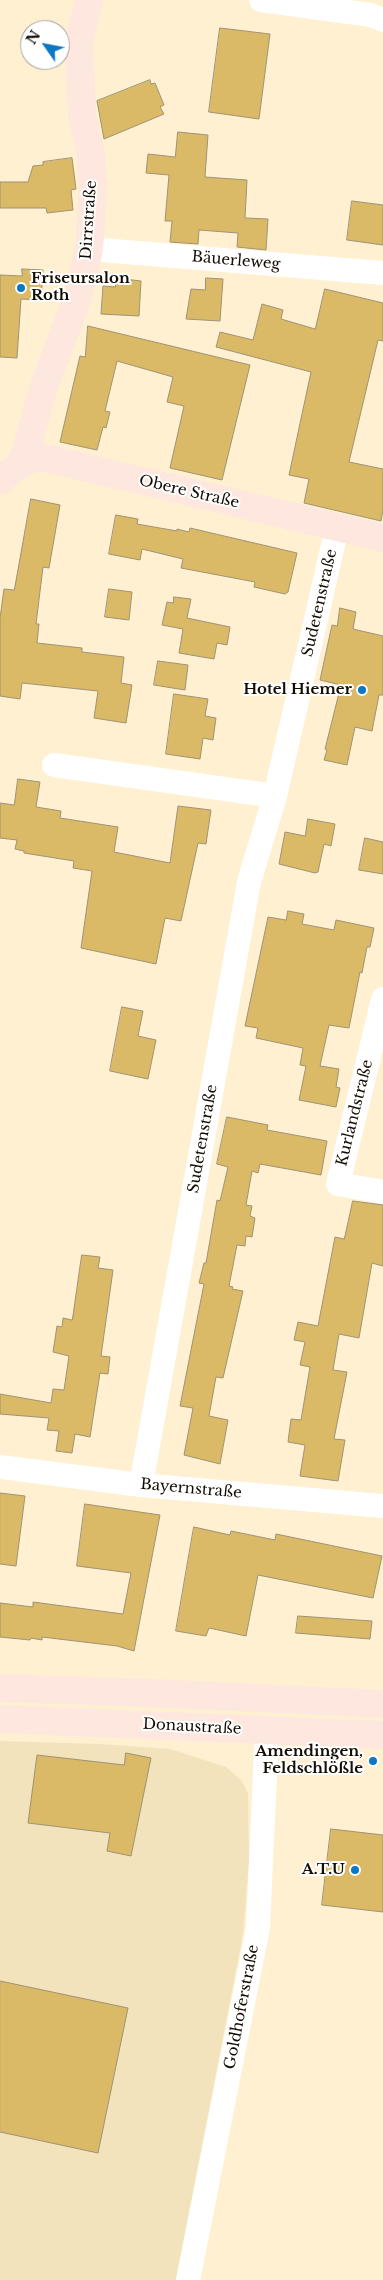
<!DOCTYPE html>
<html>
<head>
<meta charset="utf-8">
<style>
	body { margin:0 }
	#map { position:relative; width:383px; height:2280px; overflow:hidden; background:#fef0d0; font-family:"Libre Baskerville",serif }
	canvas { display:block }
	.north { position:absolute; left:20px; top:20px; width:50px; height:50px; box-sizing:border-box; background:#fff; border:1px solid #a19f9b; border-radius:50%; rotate:303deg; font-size:14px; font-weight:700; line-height:20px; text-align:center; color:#130e04 }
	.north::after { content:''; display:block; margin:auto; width:18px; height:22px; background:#0c77c2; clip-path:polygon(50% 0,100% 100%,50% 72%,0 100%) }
</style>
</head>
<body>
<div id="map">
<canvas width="383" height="2280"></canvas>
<div class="north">N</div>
</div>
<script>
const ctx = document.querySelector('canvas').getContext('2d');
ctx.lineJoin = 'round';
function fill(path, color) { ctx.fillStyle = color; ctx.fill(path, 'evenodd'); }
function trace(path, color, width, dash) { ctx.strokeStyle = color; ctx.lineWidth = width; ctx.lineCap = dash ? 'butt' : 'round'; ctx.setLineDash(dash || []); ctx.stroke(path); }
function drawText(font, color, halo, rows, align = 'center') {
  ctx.font = font + ' "Libre Baskerville",serif'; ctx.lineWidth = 4; ctx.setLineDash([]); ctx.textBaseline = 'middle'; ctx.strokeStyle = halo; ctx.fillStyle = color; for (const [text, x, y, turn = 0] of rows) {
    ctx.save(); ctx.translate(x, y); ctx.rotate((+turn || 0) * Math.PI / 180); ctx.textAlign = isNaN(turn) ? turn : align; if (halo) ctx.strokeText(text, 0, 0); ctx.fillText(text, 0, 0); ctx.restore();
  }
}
const built = new Path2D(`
	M 0,1741 L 100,1744 L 170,1749 L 226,1767 L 242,1781 L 248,1794 L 249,1861 L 243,1934 L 176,2280 L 0,2280 Z`);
const building = new Path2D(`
	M 220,28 L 270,34 L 259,119 L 209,112 Z
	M 150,80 L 151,84 L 155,83 L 164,105 L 160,107 L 164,114 L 104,139 L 97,101 Z
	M 178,132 L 208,135 L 205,177 L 247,180 L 245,218 L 268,219 L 266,250 L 237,247 L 238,233 L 199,230 L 198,244 L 170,242 L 172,221 L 165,221 L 169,175 L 146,173 L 148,154 L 175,157 Z
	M 72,158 L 76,189 L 71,190 L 73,210 L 47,213 L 46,208 L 0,208 L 0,182 L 28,182 L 33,166 L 43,165 L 43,162 Z
	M 352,201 L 383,205 L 383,245 L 347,240 Z
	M 22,269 L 43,270 L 41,300 L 21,299 L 17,358 L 0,357 L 0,275 L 22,276 Z
	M 116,278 L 141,281 L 139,316 L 101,314 L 103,286 L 115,287 Z
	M 206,278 L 223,279 L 220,321 L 186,319 L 191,289 L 205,290 Z
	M 325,289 L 383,303 L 383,341 L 378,340 L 349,462 L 383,469 L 383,510 L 381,521 L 304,503 L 309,479 L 289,475 L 311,372 L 216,347 L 220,332 L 253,340 L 262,304 L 283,310 L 281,319 L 315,329 Z
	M 88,326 L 250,365 L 222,480 L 170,468 L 184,406 L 167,402 L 173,377 L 117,361 L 105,411 L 110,412 L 106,428 L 103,427 L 97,450 L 60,442 L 80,356 L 85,357 Z
	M 31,499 L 60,505 L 49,568 L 43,567 L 36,624 L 39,624 L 37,643 L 82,648 L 82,652 L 124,657 L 121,683 L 132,685 L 126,723 L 94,718 L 98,691 L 22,683 L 20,699 L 0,696 L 0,618 L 4,589 L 14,590 Z
	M 116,515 L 138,519 L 137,524 L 177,531 L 177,529 L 189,532 L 190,528 L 297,553 L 288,592 L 285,594 L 254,587 L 255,582 L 181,568 L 183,559 L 142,549 L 140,560 L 109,554 Z
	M 109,589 L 132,592 L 129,620 L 105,617 Z
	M 174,597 L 191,599 L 187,618 L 230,627 L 227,645 L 217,643 L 214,659 L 179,653 L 183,629 L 162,625 L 167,602 L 173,603 Z
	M 340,608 L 356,612 L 353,629 L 383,636 L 383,695 L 379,695 L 372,731 L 355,727 L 347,765 L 324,760 L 327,750 L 325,749 L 341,685 L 320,680 L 332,625 L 337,626 Z
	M 158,661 L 188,665 L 185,690 L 154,685 Z
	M 174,694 L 208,699 L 205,716 L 216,718 L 213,740 L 203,738 L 200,759 L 166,754 Z
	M 18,779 L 40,782 L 36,807 L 61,811 L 60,818 L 118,827 L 114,852 L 170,863 L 178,806 L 211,810 L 206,844 L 198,843 L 181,921 L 165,918 L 156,964 L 81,948 L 92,871 L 73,868 L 74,861 L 24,853 L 24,851 L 15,849 L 17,840 L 0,838 L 0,803 L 14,805 Z
	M 308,819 L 335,824 L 331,846 L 324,844 L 318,872 L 315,873 L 279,864 L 285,832 L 305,836 Z
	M 365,838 L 383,842 L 383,874 L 359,870 Z
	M 288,911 L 304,914 L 302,924 L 334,930 L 336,920 L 374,928 L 370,947 L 367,947 L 362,973 L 360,972 L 349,1028 L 329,1025 L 320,1066 L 339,1069 L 336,1087 L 340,1088 L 336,1107 L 299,1100 L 306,1066 L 300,1065 L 303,1048 L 256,1038 L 258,1028 L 245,1026 L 268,917 L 286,920 Z
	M 122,1007 L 143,1011 L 138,1036 L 156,1040 L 148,1079 L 110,1071 Z
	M 227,1117 L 268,1125 L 267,1130 L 327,1141 L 321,1175 L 260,1164 L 258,1173 L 252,1171 L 246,1205 L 252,1206 L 250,1216 L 255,1218 L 252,1237 L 246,1236 L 245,1246 L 237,1245 L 229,1286 L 233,1287 L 232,1289 L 243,1291 L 223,1378 L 216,1377 L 209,1416 L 228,1420 L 220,1464 L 184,1455 L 193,1408 L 180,1406 L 204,1284 L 199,1283 L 204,1263 L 206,1263 L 217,1200 L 220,1201 L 228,1167 L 217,1164 Z
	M 353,1201 L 383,1205 L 383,1266 L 372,1263 L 359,1338 L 339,1334 L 333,1370 L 347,1372 L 334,1439 L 345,1440 L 338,1481 L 300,1476 L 305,1445 L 288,1442 L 291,1419 L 301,1420 L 310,1367 L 300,1365 L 305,1342 L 294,1340 L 298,1322 L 318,1326 L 335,1237 L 344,1239 Z
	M 82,1255 L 100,1257 L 98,1268 L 113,1270 L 101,1356 L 110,1357 L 108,1374 L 100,1373 L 90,1437 L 75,1434 L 72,1453 L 56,1451 L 59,1431 L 47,1430 L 49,1418 L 0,1414 L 0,1394 L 51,1403 L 53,1389 L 64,1390 L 69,1356 L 53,1352 L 57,1326 L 62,1327 L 63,1318 L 72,1320 Z
	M 0,1493 L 25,1496 L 16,1566 L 0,1564 Z
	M 85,1504 L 160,1515 L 134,1651 L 117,1646 L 42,1637 L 42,1640 L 31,1638 L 30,1640 L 0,1637 L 0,1603 L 33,1607 L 33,1602 L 123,1614 L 131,1573 L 77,1566 Z
	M 194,1527 L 230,1535 L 231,1531 L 275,1540 L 276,1534 L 382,1556 L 373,1598 L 258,1575 L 246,1636 L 209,1628 L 206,1636 L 176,1631 Z
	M 298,1616 L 372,1621 L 370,1639 L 296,1633 Z
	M 126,1753 L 151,1758 L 131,1856 L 107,1851 L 110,1833 L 28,1823 L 37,1755 L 124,1765 Z
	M 331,1829 L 383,1835 L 383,1912 L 322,1905 Z
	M 0,1981 L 128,2008 L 98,2153 L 0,2132 Z`);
const street = new Path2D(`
	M 261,0 L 371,15 L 383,20
	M 89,249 L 383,273
	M 54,765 L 275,796
	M 383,999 L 338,1184 L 383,1192
	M 0,1467 L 141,1485 L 383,1506
	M 141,1485 L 249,882 L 275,796 L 337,528
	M 188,2280 L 258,1928 L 267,1730`);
const secondary = new Path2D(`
	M 23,462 L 44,386 L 78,297 L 89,249 L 93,192 L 91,154 L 82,115 L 79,42 L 89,0
	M 0,480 L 23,462 L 41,457 L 383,538
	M 0,1688 L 152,1693 L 383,1704
	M 0,1719 L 383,1735`);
const markers = [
	[21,288,5,"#0c77c2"],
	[362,690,5,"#0c77c2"],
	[373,1761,5,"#0c77c2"],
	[355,1870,5,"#0c77c2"]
];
const streetNames = [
	["Dirrstraße",89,220,-86],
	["Bäuerleweg",236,261,5],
	["Obere Straße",189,492,13],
	["Sudetenstraße",320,603,-77],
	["Kurlandstraße",355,1113,-76],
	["Sudetenstraße",203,1139,-80],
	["Bayernstraße",191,1489,5],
	["Donaustraße",192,1727,3],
	["Goldhoferstraße",242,2007,-79]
];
const poiNames = [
	["Friseursalon",31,279,"left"],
	["Roth",31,296,"left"],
	["Hotel Hiemer",352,690],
	["Amendingen,",363,1752],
	["Feldschlößle",363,1769],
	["A.T.U",345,1870]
];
fill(built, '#f3e3bc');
fill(building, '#dab967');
trace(building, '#a09375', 1);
trace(street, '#fff', 24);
trace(secondary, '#fee7de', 28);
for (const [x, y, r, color] of markers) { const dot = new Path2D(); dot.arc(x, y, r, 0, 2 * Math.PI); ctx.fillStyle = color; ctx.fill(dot); trace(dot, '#fff', 2); }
drawText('15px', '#130e04', '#fff', streetNames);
drawText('bold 15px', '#130e04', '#fff', poiNames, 'right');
</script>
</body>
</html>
